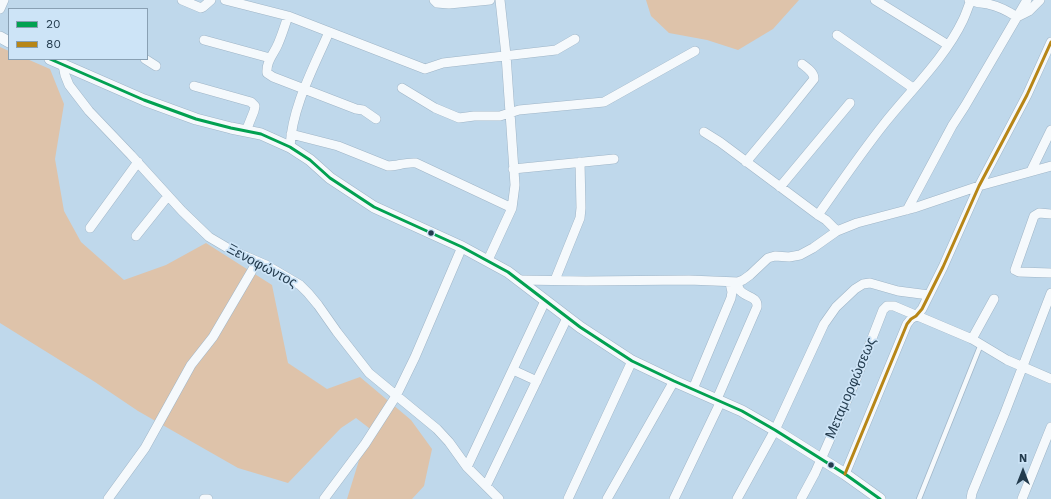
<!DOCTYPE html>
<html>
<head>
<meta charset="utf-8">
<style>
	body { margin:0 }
	#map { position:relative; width:1051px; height:499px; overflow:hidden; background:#bfd8eb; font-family:"Work Sans",sans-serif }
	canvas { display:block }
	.legend { position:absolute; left:8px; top:8px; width:140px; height:52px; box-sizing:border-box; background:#cde4f7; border:1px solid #89a0b3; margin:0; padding:5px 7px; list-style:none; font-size:12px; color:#233b4d }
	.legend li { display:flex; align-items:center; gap:8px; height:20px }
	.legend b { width:20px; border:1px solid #89a0b3 }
	.north { position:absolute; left:1003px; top:451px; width:40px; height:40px; -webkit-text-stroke:3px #cde4f7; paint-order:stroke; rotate:0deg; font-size:11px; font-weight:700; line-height:16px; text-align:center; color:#233b4d }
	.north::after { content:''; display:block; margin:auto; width:14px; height:18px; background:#233b4d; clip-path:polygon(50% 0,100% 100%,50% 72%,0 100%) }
</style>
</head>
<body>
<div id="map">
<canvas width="1051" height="499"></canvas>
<ul class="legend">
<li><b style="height:5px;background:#02a151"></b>20</li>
<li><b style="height:5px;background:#b78617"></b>80</li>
</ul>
<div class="north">N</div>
</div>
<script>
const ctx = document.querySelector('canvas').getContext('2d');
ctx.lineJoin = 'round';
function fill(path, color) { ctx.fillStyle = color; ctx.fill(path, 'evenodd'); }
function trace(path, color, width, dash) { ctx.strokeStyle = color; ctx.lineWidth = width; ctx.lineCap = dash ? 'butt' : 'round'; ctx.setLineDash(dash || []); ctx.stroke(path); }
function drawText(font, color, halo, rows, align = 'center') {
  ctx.font = font + ' "Work Sans",sans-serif'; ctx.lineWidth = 3.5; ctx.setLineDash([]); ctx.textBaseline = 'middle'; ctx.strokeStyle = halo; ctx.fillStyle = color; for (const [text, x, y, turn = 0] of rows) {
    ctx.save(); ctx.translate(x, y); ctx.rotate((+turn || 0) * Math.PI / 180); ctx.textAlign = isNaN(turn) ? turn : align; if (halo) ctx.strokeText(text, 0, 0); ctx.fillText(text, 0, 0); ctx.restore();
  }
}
const green = new Path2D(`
	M 646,0 L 799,0 L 773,29 L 738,50 L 707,40 L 669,33 L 651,16 Z
	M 0,47 L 9,51 L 9,59 L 27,59 L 50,69 L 64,104 L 55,159 L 64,211 L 81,242 L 124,280 L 166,265 L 206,243 L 272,285 L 288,363 L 327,389 L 360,377 L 411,420 L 432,449 L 424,486 L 412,499 L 347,499 L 369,428 L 356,418 L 341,428 L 288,483 L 238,468 L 138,411 L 95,382 L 0,323 Z`);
const service = new Path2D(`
	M 919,499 L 981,344`);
const minor = new Path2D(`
	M 182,0 L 201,8 L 203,7 L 211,0
	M 225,0 L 288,16 L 425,69 L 443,63 L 556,50 L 575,39
	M 434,0 L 437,3 L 449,4 L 490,0
	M 875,0 L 948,45
	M 969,0 C 977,3 980,3 988,4 C 998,6 1008,11 1017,17 L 1029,11 L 1040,0
	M 0,9 L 4,0
	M 288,16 C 285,25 282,35 278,44 C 274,54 266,61 267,73 L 273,77 L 356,109 L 363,110 L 376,119
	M 837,35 L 913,88
	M 204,40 L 270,58
	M 145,59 L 156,66
	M 63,65 L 65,75 L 69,85 L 89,111 L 131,155 L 182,211 L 209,237 L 231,250 L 266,265 L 300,285 L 308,293 L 318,305 L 337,332 L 369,373 L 437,429 L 449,442 L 467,467 L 499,499
	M 194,86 L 251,102 L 255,106 L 254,111 L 246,131
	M 402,88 L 435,108 L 459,118 L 474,116 L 500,116 L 519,110 L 604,102 L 695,51
	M 704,132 L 720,142 L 818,215 L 826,220 L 837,231
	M 291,134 L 338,146 L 388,166 C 397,166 406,162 416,163 L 512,208
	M 290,147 C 292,107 313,69 329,32
	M 746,162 L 781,120 L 814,79 C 814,72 807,68 802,64
	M 513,169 L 614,159
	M 1031,171 L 1051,130
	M 780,187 L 850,103
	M 907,210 L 952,126 L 965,106 L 1027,0
	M 1051,214 L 1039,213 L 1034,216 L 1015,270 L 1019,272 L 1051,273
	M 818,215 C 840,184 861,153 884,124 C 910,91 945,58 963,20 C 966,14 968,7 971,0
	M 90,228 L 138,162
	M 136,236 L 168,196
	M 488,260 L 512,208 L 515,185 L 506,55 L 500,0
	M 519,280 L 586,281 L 689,280 L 738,282 L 743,280 L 750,275 L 768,258 L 775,256 L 789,257 L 800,255 L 813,248 L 837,231 L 857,223 L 914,208 L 979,186 L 1051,166
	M 555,280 L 580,218 L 581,208 L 580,162
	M 972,339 L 994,299
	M 513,370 L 537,381
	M 693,389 L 731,298 L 732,292 L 730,283
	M 717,399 L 757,307 C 758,295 744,298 739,289 C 738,287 738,285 738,282
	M 467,467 L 545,301
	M 845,474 L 907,324 L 911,319 L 916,316 L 922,309 L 943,267 L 979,186 L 1027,95 L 1051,42
	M 486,486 L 567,318
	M 108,499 L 145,448 L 191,365 L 213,337 L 257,262
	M 204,499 L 208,499
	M 324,499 L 365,444 L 396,396 L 415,357 L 462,247
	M 568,499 L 632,361
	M 607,499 L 674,381
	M 674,499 L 721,401
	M 737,499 L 775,430 L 824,324 L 836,307 L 855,289 L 863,284 L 870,283 L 898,291 L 929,295
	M 801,499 L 815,473 L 855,382 L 883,310 L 887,306 L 894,306 L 972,339 L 1007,360 L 1051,379
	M 971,499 L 972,493 L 1004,415 L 1051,293
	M 1022,499 L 1051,427`);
const tertiary = new Path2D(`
	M 0,37 L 9,42
	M 50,59 L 144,100 L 196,119 L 231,128 L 261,134 L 290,147 L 310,160 L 330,178 L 374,207 L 462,247 L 508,272 L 580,327 L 632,361 L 674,381 L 742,411 L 775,430 L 845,474 L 880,499`);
const bus1 = new Path2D(`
	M 50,59 L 144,100 L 196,119 L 231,128 L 261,134 L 290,147 L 310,160 L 330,178 L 374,207 L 462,247 L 508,272 L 580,327 L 632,361 L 674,381 L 742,411 L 775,430 L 845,474 L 880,499`);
const bus2 = new Path2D(`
	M 845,474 L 907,324 L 911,319 L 916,316 L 922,309 L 943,267 L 979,186 L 1027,95 L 1051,42`);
const markers = [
	[431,233,3.5,"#233b4d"],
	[831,465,3.5,"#233b4d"]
];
const streetNames = [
	["Ξενοφώντος",262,266,28],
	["Μεταμορφώσεως",851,388,-67]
];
fill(green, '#dec3aa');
trace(service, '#9fb5c7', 6);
trace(minor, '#9fb5c7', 10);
trace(tertiary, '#9fb5c7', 12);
trace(service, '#f5f9fc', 4.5);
trace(minor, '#f5f9fc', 9);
trace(tertiary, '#f5f9fc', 11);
trace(bus1, '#02a151', 3);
trace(bus2, '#b78617', 3);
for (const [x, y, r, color] of markers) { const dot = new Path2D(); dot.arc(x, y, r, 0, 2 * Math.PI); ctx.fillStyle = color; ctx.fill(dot); trace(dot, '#cde4f7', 1.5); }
drawText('14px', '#233b4d', '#cde4f7', streetNames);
</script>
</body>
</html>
